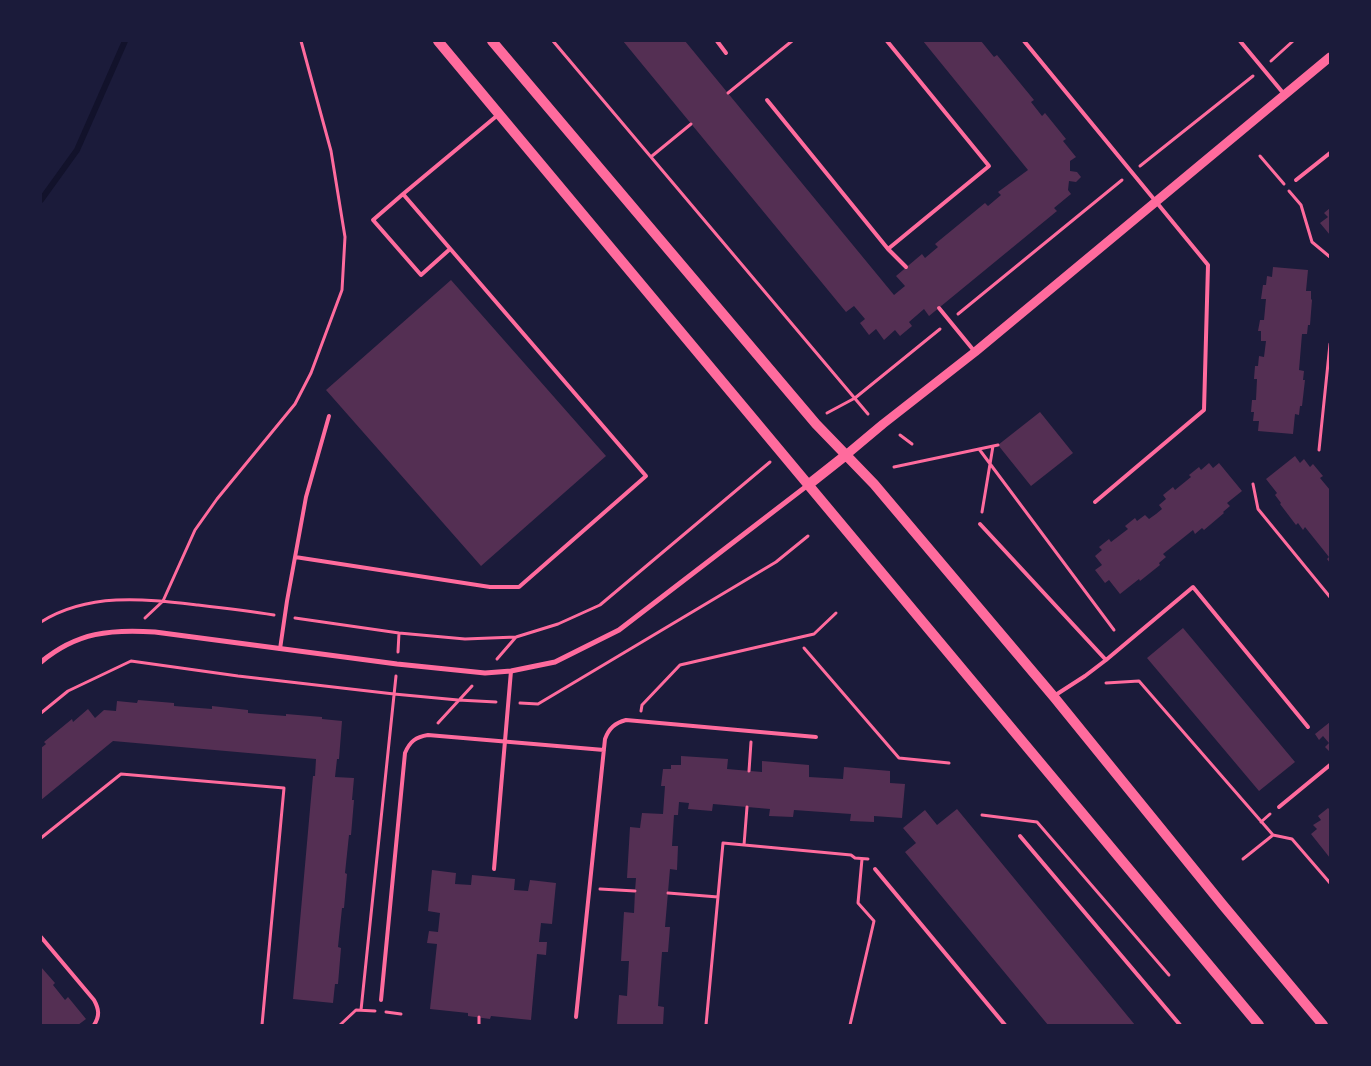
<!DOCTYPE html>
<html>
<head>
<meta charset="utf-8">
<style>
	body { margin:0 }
	#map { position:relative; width:1371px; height:1066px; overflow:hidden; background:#1b1b3a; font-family:Helvetica,sans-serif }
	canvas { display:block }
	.frame { position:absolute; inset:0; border:42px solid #1b1b3a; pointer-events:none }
</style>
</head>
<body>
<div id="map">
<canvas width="1371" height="1066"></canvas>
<div class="frame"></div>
</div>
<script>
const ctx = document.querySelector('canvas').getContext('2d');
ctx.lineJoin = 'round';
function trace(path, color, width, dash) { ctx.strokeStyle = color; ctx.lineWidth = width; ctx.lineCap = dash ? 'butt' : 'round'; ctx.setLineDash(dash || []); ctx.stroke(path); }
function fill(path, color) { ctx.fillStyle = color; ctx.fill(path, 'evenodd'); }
const stream = new Path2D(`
	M 41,200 L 77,150 L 125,41`);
const building = new Path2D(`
	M 623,41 L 685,41 L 894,295 L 905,286 L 896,276 L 922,254 L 925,258 L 938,247 L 935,244 L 985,203 L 988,206 L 1001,195 L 998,192 L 1028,170 L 923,41 L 981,41 L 994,57 L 997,55 L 1034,100 L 1031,102 L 1042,116 L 1045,113 L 1066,139 L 1063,141 L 1076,157 L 1070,161 L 1070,171 L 1077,172 L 1081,177 L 1076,182 L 1069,181 L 1068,190 L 1071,194 L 1054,208 L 1057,211 L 929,316 L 924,309 L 909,322 L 912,326 L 900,336 L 895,330 L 884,340 L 876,329 L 869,335 L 860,323 L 865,319 L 854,306 L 846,312 Z
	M 1330,208 L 1330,235 L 1320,223 L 1328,217 L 1324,213 Z
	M 1273,267 L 1308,270 L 1306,291 L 1311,291 L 1311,299 L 1312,300 L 1310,325 L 1308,325 L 1307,334 L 1302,334 L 1299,370 L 1304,371 L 1303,380 L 1305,380 L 1302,406 L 1300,406 L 1299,415 L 1295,414 L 1293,434 L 1258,431 L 1259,421 L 1253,421 L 1254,412 L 1251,412 L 1252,400 L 1256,400 L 1257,379 L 1254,379 L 1255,366 L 1258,366 L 1259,356 L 1264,357 L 1266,341 L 1261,341 L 1261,331 L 1258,331 L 1260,320 L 1264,320 L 1266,299 L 1261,299 L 1263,285 L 1266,285 L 1267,276 L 1272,277 Z
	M 451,280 L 606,456 L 481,566 L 326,390 Z
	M 1040,412 L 1073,453 L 1031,486 L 998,445 Z
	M 1295,456 L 1300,463 L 1304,459 L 1310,467 L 1313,464 L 1323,476 L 1320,478 L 1330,490 L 1330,563 L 1327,559 L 1329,557 L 1305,527 L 1303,530 L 1298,523 L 1296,525 L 1280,504 L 1281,503 L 1275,495 L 1277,493 L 1266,479 Z
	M 1209,463 L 1213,468 L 1219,463 L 1242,491 L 1227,503 L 1230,506 L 1223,512 L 1224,513 L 1204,530 L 1202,528 L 1195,534 L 1193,530 L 1163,554 L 1166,557 L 1159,563 L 1160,565 L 1140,581 L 1139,579 L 1120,594 L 1109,580 L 1105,583 L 1095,570 L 1102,565 L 1095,556 L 1102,550 L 1099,547 L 1109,539 L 1111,542 L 1128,529 L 1125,526 L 1135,518 L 1137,521 L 1145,515 L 1149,519 L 1156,514 L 1162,509 L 1159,505 L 1166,499 L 1163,495 L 1173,487 L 1175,490 L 1191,477 L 1189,475 L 1199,467 L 1201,470 Z
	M 1183,628 L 1295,762 L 1259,791 L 1147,658 Z
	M 138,700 L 174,703 L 174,706 L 212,709 L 212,706 L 248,710 L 248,713 L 286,716 L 286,714 L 322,717 L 322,719 L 342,721 L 339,759 L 337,759 L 335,777 L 354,778 L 352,800 L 354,800 L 351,835 L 349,835 L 345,873 L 347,874 L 344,908 L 342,908 L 338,947 L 341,948 L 338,984 L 335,984 L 333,1003 L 293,999 L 313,776 L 315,776 L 316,759 L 113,741 L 41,800 L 41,748 L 46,744 L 44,742 L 72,719 L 73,722 L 88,709 L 95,718 L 104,710 L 116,711 L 117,701 L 137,703 Z
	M 1330,722 L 1330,752 L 1325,747 L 1329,743 L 1323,736 L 1319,740 L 1315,734 Z
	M 681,756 L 728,759 L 727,769 L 762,772 L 762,761 L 809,765 L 809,777 L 843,779 L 844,767 L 890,771 L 890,783 L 905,784 L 902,818 L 874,816 L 874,822 L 850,821 L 851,814 L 794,810 L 793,817 L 769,816 L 770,809 L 713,804 L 712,811 L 688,809 L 689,803 L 679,802 L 678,815 L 674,815 L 672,846 L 678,846 L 677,870 L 670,869 L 665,927 L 670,927 L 668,952 L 662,952 L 658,1006 L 664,1007 L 663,1025 L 617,1025 L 619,995 L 627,996 L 629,961 L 621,961 L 624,912 L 634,913 L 635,891 L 636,878 L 627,878 L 630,827 L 640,828 L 642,813 L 663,814 L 665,786 L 661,786 L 663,769 L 671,769 L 671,765 L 681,765 Z
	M 1328,808 L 1330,810 L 1330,858 L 1311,834 L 1317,829 L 1313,825 L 1321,820 L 1318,816 Z
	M 957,809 L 1135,1025 L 1048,1025 L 905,852 L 916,843 L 903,828 L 925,810 L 937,825 Z
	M 432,870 L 456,873 L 455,884 L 471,885 L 472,875 L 515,879 L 514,890 L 528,891 L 530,880 L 556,883 L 552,924 L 541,923 L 539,942 L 547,942 L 546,955 L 537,954 L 531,1020 L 491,1016 L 490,1019 L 468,1016 L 468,1013 L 430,1009 L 437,944 L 427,943 L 429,931 L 438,932 L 440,913 L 428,911 Z
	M 41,967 L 55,983 L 53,985 L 65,1000 L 68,997 L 86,1019 L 78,1025 L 41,1025 Z`);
const path = new Path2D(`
	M 553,41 L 868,414
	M 1271,61 L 1293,41
	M 728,93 L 792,41
	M 652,156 L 691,124
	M 1260,156 L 1284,184
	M 1140,166 L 1253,76
	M 1289,191 L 1301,205 L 1312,242 L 1330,257
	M 958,314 L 1122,180
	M 827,413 L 855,398 L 940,329
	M 900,435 L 912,444
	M 979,449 L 1114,630
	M 1319,450 L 1330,344
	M 894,467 L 998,445
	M 1253,484 L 1258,509 L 1330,597
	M 982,512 L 993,446
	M 145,618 L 163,601 L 195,530 L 217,499 L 295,404 L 311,373 L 342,290 L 345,237 L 331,151 L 301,41
	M 295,618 L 399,633 L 465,639 L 516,637 L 558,624 L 600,605 L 770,462
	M 41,622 C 89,592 145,599 198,605 C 224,608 249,611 274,615
	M 804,648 L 899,758 L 949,763
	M 398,652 L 399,633
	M 497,659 L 516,637
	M 1106,683 L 1139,681 L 1273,835
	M 520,703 L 538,704 L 776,562 L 808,536
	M 641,711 L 642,705 L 680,665 L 814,634 L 836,613
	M 41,713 L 68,691 L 131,661 L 238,676 L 394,694 L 458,700 L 496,702
	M 438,723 L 472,686
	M 749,771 L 751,742
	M 982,815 L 1037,822 L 1169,975
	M 1261,822 L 1270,814
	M 41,838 L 121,774 L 284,788 L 262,1025
	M 744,845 L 747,807
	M 1243,859 L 1273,835 L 1292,839 L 1330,883
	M 600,889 L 635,891
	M 668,893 L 718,897
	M 361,1010 L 396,676
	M 386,1012 L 401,1014
	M 340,1025 L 356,1010 L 375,1011
	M 479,1025 L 479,1017
	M 706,1025 L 723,843 L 851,855 L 855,858 L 868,859
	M 850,1025 L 874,921 L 858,903 L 862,859`);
const service = new Path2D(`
	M 717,41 L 726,53
	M 887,41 L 989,166 L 888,249
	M 1024,41 L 1208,265 L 1204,410 L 1095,502
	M 1240,41 L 1284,94
	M 767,100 L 888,249 L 906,267
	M 1296,180 L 1330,153
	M 403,194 L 373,220 L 421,275 L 450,249
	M 939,308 L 975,352
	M 980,524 L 1106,660
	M 295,557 L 490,587 L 519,587 L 646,476 L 403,194 L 499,114
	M 280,649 L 287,601 L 306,497 L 329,416
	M 1054,696 L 1085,676 L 1106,660 L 1193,587 L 1308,727
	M 1279,807 L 1330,765
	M 1020,836 L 1180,1025
	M 494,869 L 511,671
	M 875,869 L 1005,1025
	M 41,937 L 94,1000 C 99,1009 100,1016 94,1025
	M 381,1000 L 405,753 C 410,741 416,737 428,735 L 604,750
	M 576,1017 L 605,739 C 609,728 615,723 626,720 L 816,737`);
const minor = new Path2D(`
	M 41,662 C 77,632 111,629 155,632 L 397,664 L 485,673 L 511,671 L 555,662 L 619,630 L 808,485`);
const tertiary = new Path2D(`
	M 846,455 L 883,424 L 975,352 L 1330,57`);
const secondary = new Path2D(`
	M 438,41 L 1259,1025
	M 492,41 L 816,424 L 874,484 L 1054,697 L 1222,904 L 1323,1025
	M 808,485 L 846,455`);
trace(stream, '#12122b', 6);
fill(building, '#542f53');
trace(path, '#ff6b9d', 3);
trace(service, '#ff6b9d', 4);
trace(minor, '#ff6b9d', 5);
trace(tertiary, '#ff6b9d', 9);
trace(secondary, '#ff6b9d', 10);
</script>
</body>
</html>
